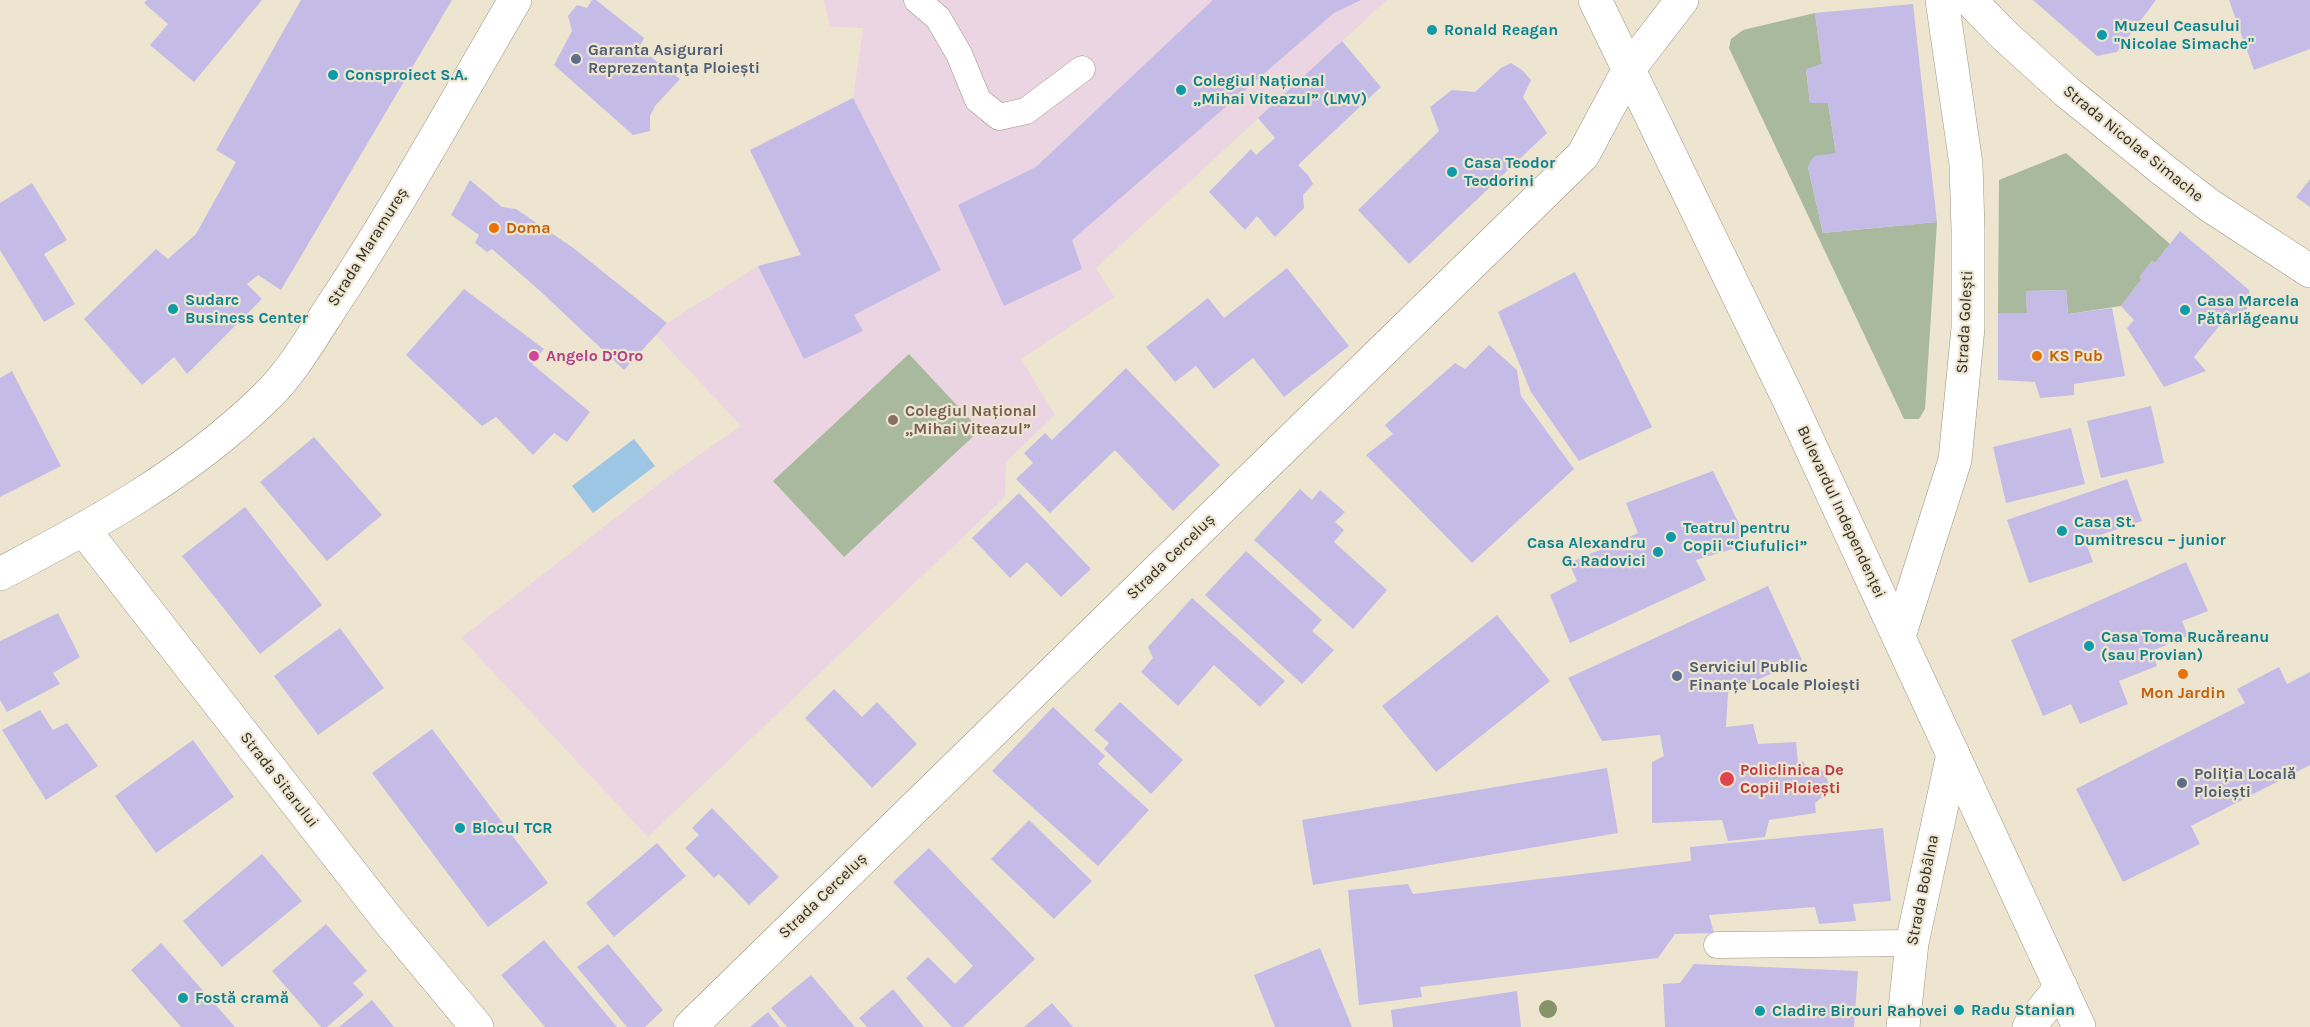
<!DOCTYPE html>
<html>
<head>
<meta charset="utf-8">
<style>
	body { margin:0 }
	canvas { display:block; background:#ede5d0 }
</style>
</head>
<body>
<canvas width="2310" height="1027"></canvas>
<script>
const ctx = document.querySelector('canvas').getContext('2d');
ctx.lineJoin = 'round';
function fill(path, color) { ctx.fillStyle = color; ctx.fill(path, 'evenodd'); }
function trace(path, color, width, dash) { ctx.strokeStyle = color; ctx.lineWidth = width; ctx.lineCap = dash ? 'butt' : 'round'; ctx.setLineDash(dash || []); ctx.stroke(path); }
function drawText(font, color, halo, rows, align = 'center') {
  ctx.font = font + ' Karla,sans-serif'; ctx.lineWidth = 4.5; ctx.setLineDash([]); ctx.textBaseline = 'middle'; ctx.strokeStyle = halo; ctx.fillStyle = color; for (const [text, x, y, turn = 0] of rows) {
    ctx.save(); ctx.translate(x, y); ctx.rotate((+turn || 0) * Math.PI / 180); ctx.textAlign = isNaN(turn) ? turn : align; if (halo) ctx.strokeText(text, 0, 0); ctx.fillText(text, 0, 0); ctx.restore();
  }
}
const education = new Path2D(`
	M 824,0 L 1387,0 L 1096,268 L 1114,297 L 1021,359 L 1055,415 L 1006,462 L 1005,497 L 648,837 L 461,638 L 673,473 L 741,426 L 656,335 L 667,323 L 758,266 L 800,255 L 750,150 L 853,98 L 863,28 L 830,27 Z`);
const green = new Path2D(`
	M 1815,13 L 1822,64 L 1806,70 L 1810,103 L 1828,103 L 1836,153 L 1808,167 L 1823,233 L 1937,222 L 1925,409 L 1919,419 L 1904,419 L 1729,48 L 1731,39 L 1743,30 Z
	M 2066,153 L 2170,244 L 2155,263 L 2152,261 L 2140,277 L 2142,279 L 2121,306 L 2068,314 L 2066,290 L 2026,291 L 2027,313 L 1998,313 L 1999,180 Z
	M 909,354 L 980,430 L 844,557 L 773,481 Z`);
const water = new Path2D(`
	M 634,439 L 655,466 L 593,513 L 572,486 Z`);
const building = new Path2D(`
	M 147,0 L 262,0 L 194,82 L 150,45 L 168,24 L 144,3 Z
	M 301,0 L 452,0 L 281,290 L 258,275 L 247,284 L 262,299 L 187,374 L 174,357 L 142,385 L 84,319 L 156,249 L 168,259 L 196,234 L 236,162 L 216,150 Z
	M 592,0 L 596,0 L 644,38 L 639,48 L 680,79 L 655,106 L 650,116 L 650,131 L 633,135 L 554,65 L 572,31 L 568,16 L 577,5 L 587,8 Z
	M 1213,0 L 1361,0 L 1334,13 L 1072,240 L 1082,269 L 1004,306 L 958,205 L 1036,167 Z
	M 2033,0 L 2156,0 L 2117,52 L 2097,56 Z
	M 2229,0 L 2310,0 L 2310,49 L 2254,70 Z
	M 1913,4 L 1937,222 L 1823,233 L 1808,167 L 1811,160 L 1815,156 L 1836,153 L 1828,103 L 1810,103 L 1806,69 L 1822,64 L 1815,13 Z
	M 1342,41 L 1381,87 L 1298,165 L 1308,175 L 1313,184 L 1303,195 L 1304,208 L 1275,237 L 1257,216 L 1245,230 L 1209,192 L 1251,149 L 1256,155 L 1275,138 L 1258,118 Z
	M 1511,63 L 1522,70 L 1531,80 L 1523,97 L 1547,133 L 1409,264 L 1358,210 L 1439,131 L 1430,107 L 1452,90 L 1475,92 L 1501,68 Z
	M 853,98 L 941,270 L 854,315 L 863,331 L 804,359 L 758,266 L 801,255 L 750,150 Z
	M 2310,179 L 2310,207 L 2296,197 Z
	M 470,180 L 502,207 L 516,209 L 572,247 L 667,323 L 624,370 L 539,290 L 492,249 L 487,252 L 475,243 L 479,235 L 451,215 Z
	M 32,183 L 67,240 L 44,254 L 75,304 L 44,322 L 0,250 L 0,203 Z
	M 2180,231 L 2249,290 L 2251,303 L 2243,314 L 2228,315 L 2194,357 L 2206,371 L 2164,387 L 2127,328 L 2134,320 L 2121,306 L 2142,279 L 2139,277 L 2146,268 L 2152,261 L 2155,263 Z
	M 1287,268 L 1349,346 L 1284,397 L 1253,358 L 1214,389 L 1196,366 L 1175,382 L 1146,347 L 1208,298 L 1224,318 Z
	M 1575,272 L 1652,427 L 1579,461 L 1531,392 L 1498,312 Z
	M 464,289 L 544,349 L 532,364 L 590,412 L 567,442 L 554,433 L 533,455 L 496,417 L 482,426 L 406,355 Z
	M 2066,290 L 2068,314 L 2112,308 L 2125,376 L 2074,384 L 2074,395 L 2040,398 L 2035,382 L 1998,380 L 1998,313 L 2027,313 L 2026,291 Z
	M 1489,345 L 1517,370 L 1521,396 L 1574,469 L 1472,563 L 1366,455 L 1393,434 L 1385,425 L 1455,363 L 1465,369 Z
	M 1126,368 L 1220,465 L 1173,511 L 1115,450 L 1050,513 L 1016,479 L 1033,463 L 1024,453 L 1045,433 L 1052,440 Z
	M 12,371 L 61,466 L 0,497 L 0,378 Z
	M 2151,406 L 2164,463 L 2101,478 L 2087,421 Z
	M 2071,428 L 2085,484 L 2006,503 L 1993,447 Z
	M 314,437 L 382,515 L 327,561 L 260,482 Z
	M 1713,471 L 1749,544 L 1696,560 L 1706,580 L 1570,643 L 1550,595 L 1577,581 L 1569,563 L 1638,533 L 1626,503 Z
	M 2127,479 L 2142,521 L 2085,540 L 2093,562 L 2029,583 L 2007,520 Z
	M 1300,489 L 1312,500 L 1320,490 L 1345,512 L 1335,522 L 1344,530 L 1334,542 L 1387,590 L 1353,629 L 1254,540 Z
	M 1019,493 L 1091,569 L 1061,597 L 1027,562 L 1010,578 L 972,538 Z
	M 245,507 L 322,605 L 260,654 L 182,556 Z
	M 1246,551 L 1322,620 L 1312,631 L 1334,650 L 1302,684 L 1205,595 Z
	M 2186,562 L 2208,611 L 2182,621 L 2188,636 L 2152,651 L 2157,666 L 2119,681 L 2128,704 L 2080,724 L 2071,704 L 2043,716 L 2011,640 Z
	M 1768,586 L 1802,660 L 1728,693 L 1726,727 L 1753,724 L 1758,744 L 1796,742 L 1798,763 L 1803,761 L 1806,767 L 1815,766 L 1825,772 L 1829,786 L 1824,796 L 1815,803 L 1816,813 L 1769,820 L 1765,837 L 1728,841 L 1722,820 L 1652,823 L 1652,762 L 1664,756 L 1660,735 L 1602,741 L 1568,678 Z
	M 1192,598 L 1285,681 L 1260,707 L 1214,665 L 1178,706 L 1141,672 L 1153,658 L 1148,647 Z
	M 58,613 L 80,657 L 53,673 L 60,684 L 7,712 L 0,700 L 0,641 Z
	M 1497,615 L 1550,681 L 1436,772 L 1382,706 Z
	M 340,628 L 384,688 L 318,735 L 274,676 Z
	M 2279,667 L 2287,684 L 2310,672 L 2310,765 L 2191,826 L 2200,844 L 2123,882 L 2076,789 L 2245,703 L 2237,689 Z
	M 834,689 L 862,717 L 877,702 L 917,744 L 872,788 L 805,718 Z
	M 1120,702 L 1183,760 L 1151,794 L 1104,749 L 1109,743 L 1094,730 Z
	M 1053,707 L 1105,756 L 1098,764 L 1149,810 L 1098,866 L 992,771 Z
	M 40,710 L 53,730 L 67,723 L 98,766 L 46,800 L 2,730 Z
	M 432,729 L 548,883 L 488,927 L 372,773 Z
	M 193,740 L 234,797 L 156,853 L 115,796 Z
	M 1607,768 L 1618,833 L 1313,885 L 1302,820 Z
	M 712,808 L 779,877 L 749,905 L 719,874 L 714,878 L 685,848 L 699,835 L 692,828 Z
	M 1029,820 L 1092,881 L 1054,919 L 991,859 Z
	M 1883,828 L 1891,901 L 1853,904 L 1856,921 L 1819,924 L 1815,907 L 1709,915 L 1714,933 L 1675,934 L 1658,958 L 1420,987 L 1422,997 L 1359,1005 L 1348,890 L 1408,884 L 1413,894 L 1691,861 L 1690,847 Z
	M 657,843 L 686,876 L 614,937 L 586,903 Z
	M 929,848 L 1035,959 L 963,1027 L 952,1027 L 906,978 L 928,957 L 955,984 L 973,966 L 893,882 Z
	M 262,854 L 302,901 L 222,967 L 183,921 Z
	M 326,924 L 367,971 L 353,983 L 364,995 L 327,1027 L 321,1027 L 272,971 Z
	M 544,940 L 617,1027 L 545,1027 L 501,975 Z
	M 161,943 L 235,1027 L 181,1027 L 131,970 Z
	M 608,944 L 663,1010 L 645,1027 L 627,1027 L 577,967 Z
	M 1320,948 L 1352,1027 L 1275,1027 L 1254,975 Z
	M 1694,964 L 1858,971 L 1854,1027 L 1665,1027 L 1663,984 L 1680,983 Z
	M 811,975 L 855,1027 L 787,1027 L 771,1008 Z
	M 893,989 L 924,1027 L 867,1027 L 859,1018 Z
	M 1517,991 L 1521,1027 L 1393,1027 L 1391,1010 Z
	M 372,1000 L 394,1027 L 339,1027 Z
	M 1052,1003 L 1073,1027 L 1024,1027 Z
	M 768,1012 L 780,1027 L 750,1027 Z`);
const lane = new Path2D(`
	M 917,0 L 938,18 L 959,54 L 978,100 L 999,117 L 1026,111 L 1082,69
	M 1717,945 L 1912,943`);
const street = new Path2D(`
	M 1970,0 L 2004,35 L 2067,92 L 2162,169 L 2209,205 L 2310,271
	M 84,530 L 388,920 L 477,1027
	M 1899,636 L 1955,460 L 1968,328 L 1968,229 L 1966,164 L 1942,0
	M 690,1027 L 1583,155 L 1629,69 L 1682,0`);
const secondary = new Path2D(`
	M 0,574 C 94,525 187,474 264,399 C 293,372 314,333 336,300 C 400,203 456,101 515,0
	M 1903,1027 L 1912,943 L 1953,754
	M 2029,1027 L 2061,987`);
const primary = new Path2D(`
	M 1595,0 L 1789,400 L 2079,1027`);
const trees = [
	[1548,1009]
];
const markers = [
	[1432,30,6,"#0f9aa8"],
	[2102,35,6,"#0f9aa8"],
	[576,59,6,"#5c6f8a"],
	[333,75,6,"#0f9aa8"],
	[1181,90,6,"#0f9aa8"],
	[1452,172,6,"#0f9aa8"],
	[494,228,6,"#e8710a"],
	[173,309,6,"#0f9aa8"],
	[2185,310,6,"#0f9aa8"],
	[534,356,6,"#d1479c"],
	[2037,356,6,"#e8710a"],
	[893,420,6,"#8d6e63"],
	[2062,531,6,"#0f9aa8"],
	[1671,537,6,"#0f9aa8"],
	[1658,552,6,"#0f9aa8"],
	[2089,646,6,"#0f9aa8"],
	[2183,674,6,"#e8710a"],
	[1677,676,6,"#5c6f8a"],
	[1727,779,8,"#e0444e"],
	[2182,783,6,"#5c6f8a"],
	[460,828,6,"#0f9aa8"],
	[183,998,6,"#0f9aa8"],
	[1959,1010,6,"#0f9aa8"],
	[1760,1011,6,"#0f9aa8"]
];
const cultureNames = [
	["Muzeul Ceasului",2114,26],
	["\"Nicolae Simache\"",2114,44],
	["Ronald Reagan",1444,30],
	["Consproiect S.A.",345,75],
	["Colegiul Național",1193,81],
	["„Mihai Viteazul” (LMV)",1193,99],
	["Casa Teodor",1464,163],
	["Teodorini",1464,181],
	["Sudarc",185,300],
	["Business Center",185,318],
	["Casa Marcela",2197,301],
	["Pătârlăgeanu",2197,319],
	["Casa St.",2074,522],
	["Dumitrescu – junior",2074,540],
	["Teatrul pentru",1683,528],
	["Copii “Ciufulici”",1683,546],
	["Casa Alexandru",1646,543,"right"],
	["G. Radovici",1646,561,"right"],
	["Casa Toma Rucăreanu",2101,637],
	["(sau Provian)",2101,655],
	["Blocul TCR",472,828],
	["Fostă cramă",195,998],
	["Radu Stanian",1971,1010],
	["Cladire Birouri Rahovei",1772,1011]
];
const serviceNames = [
	["Garanta Asigurari",588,50],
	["Reprezentanţa Ploiești",588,68],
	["Serviciul Public",1689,667],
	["Finanțe Locale Ploiești",1689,685],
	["Poliția Locală",2194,774],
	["Ploiești",2194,792]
];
const streetNames = [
	["Strada Nicolae Simache",2133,144,39],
	["Strada Maramureș",368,247,-58],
	["Strada Golești",1965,322,-87],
	["Bulevardul Independenței",1841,512,65],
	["Strada Cerceluș",1171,557,-44],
	["Strada Sitarului",279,780,52],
	["Strada Bobâlna",1923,890,-79],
	["Strada Cerceluș",823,896,-44]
];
const foodNames = [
	["Doma",506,228],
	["KS Pub",2049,356],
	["Mon Jardin",2183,693,"center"]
];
const hotelNames = [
	["Angelo D’Oro",546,356]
];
const educationNames = [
	["Colegiul Național",905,411],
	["„Mihai Viteazul”",905,429]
];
const healthNames = [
	["Policlinica De",1740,770],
	["Copii Ploiești",1740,788]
];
fill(education, '#ebd5e2');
fill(green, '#a9b99d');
fill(water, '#9dc6e4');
fill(building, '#c4bce7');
trace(lane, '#9c9481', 27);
trace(street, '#9c9481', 34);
trace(secondary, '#9c9481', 34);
trace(primary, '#9c9481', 34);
trace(lane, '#fff', 26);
trace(street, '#fff', 33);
trace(secondary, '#fff', 33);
trace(primary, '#fff', 33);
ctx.fillStyle = '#879369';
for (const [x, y] of trees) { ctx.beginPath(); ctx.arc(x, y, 9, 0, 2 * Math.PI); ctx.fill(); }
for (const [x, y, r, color] of markers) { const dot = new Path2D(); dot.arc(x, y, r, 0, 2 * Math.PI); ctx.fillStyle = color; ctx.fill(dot); trace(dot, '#ede5d0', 2); }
drawText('bold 16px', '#0d838f', '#ede5d0', cultureNames, 'left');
drawText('bold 16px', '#4e5e75', '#ede5d0', serviceNames, 'left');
drawText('16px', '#2d2a22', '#ede5d0', streetNames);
drawText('bold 16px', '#c56008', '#ede5d0', foodNames, 'left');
drawText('bold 16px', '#b23c85', '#ede5d0', hotelNames, 'left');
drawText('bold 16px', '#785e54', '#ede5d0', educationNames, 'left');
drawText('bold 16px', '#be3a42', '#ede5d0', healthNames, 'left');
</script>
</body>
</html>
